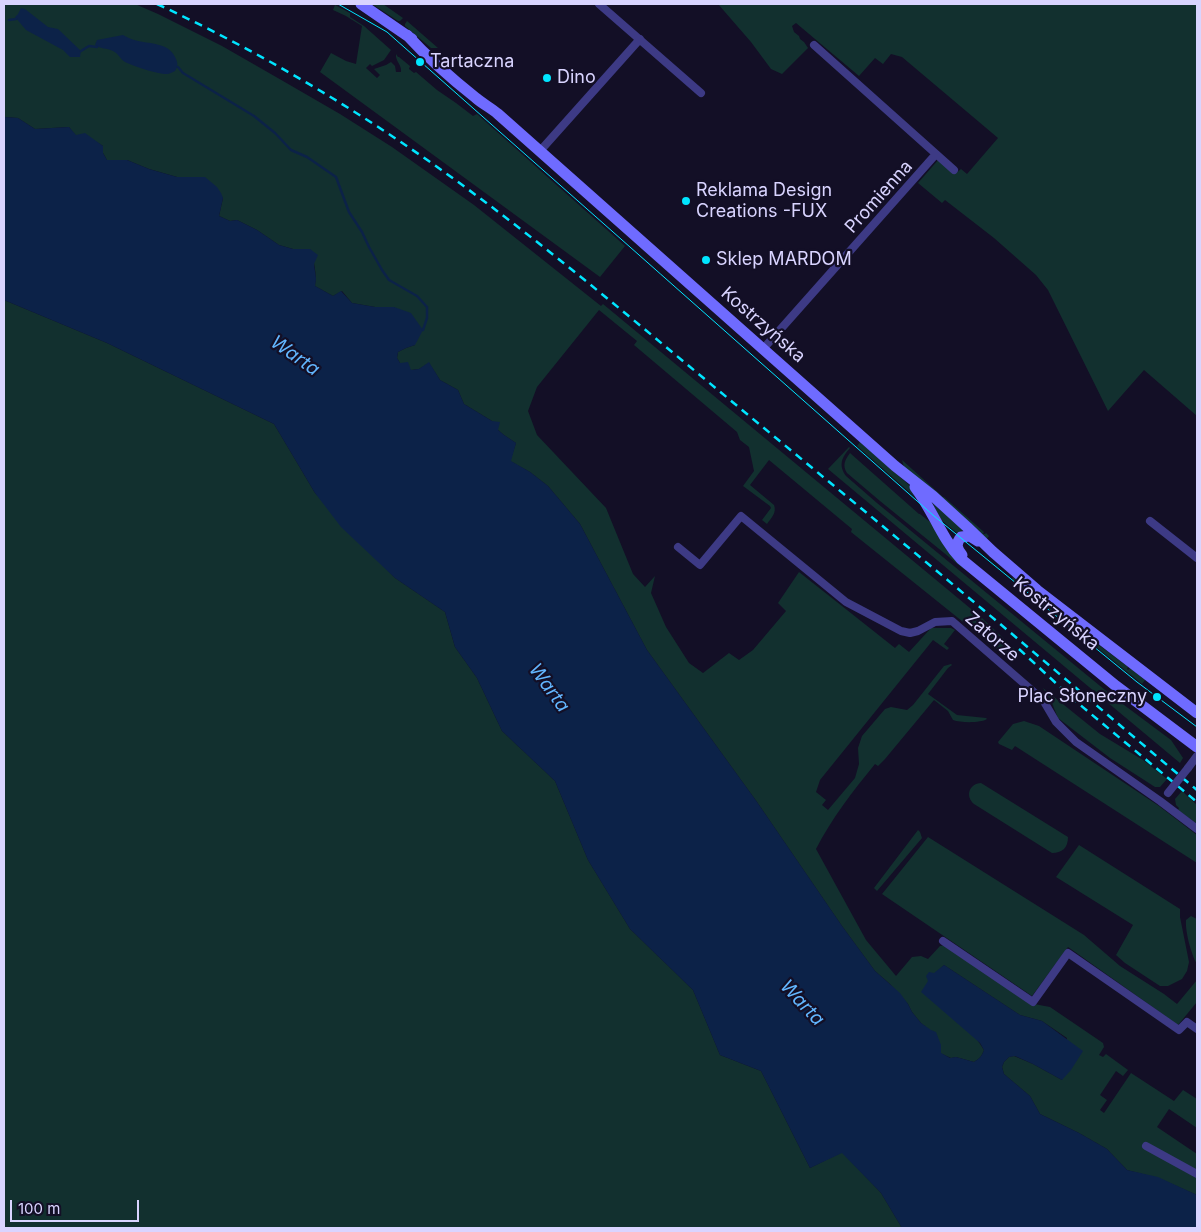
<!DOCTYPE html>
<html>
<head>
<meta charset="utf-8">
<style>
	body { margin:0 }
	#map { position:relative; width:1201px; height:1232px; overflow:hidden; background:#130f26; font-family:Inter,sans-serif }
	canvas { display:block }
	.frame { position:absolute; inset:0; border:5px solid #d9d4ff; pointer-events:none }
	.scale { position:absolute; left:10px; top:1200px; width:129px; height:22px; box-sizing:border-box; border:2px solid #d9d4ff; border-top:0; padding-left:6px; font-size:15px; line-height:18px; white-space:nowrap; color:#d9d4ff; -webkit-text-stroke:4px #130f26; paint-order:stroke }
</style>
</head>
<body>
<div id="map">
<canvas width="1201" height="1232"></canvas>
<div class="frame"></div>
<div class="scale">100 m</div>
</div>
<script>
const ctx = document.querySelector('canvas').getContext('2d');
ctx.lineJoin = 'round';
function fill(path, color) { ctx.fillStyle = color; ctx.fill(path, 'evenodd'); }
function trace(path, color, width, dash) { ctx.strokeStyle = color; ctx.lineWidth = width; ctx.lineCap = dash ? 'butt' : 'round'; ctx.setLineDash(dash || []); ctx.stroke(path); }
function drawText(font, color, halo, rows, align = 'center') {
  ctx.font = font + ' Inter,sans-serif'; ctx.lineWidth = 4.5; ctx.setLineDash([]); ctx.textBaseline = 'middle'; ctx.strokeStyle = halo; ctx.fillStyle = color; for (const [text, x, y, turn = 0] of rows) {
    ctx.save(); ctx.translate(x, y); ctx.rotate((+turn || 0) * Math.PI / 180); ctx.textAlign = isNaN(turn) ? turn : align; if (halo) ctx.strokeText(text, 0, 0); ctx.fillText(text, 0, 0); ctx.restore();
  }
}
const green = new Path2D(`
	M 4,4 L 135,4 L 158,14 L 222,46 L 283,81 L 340,114 L 392,147 L 474,205 L 601,306 L 603,304 L 982,618 L 1019,653 L 1013,662 L 851,532 L 852,529 L 769,460 L 750,485 L 774,505 C 777,513 771,518 767,524 L 762,520 L 771,508 L 770,506 L 743,486 L 754,471 L 749,447 L 740,440 L 737,432 L 634,345 L 637,341 L 599,310 L 537,387 L 528,411 L 537,435 L 606,508 L 633,574 L 645,587 L 655,576 L 651,593 L 666,627 L 689,663 L 703,673 L 729,653 L 739,660 L 753,650 L 786,611 L 778,603 L 799,572 L 895,648 L 899,644 L 909,652 L 931,628 L 951,628 L 955,630 L 944,644 L 949,648 L 947,650 L 933,640 L 820,780 L 816,792 L 826,800 L 822,805 L 828,810 L 855,778 L 859,764 L 858,748 L 862,736 L 885,709 L 891,707 L 907,710 L 913,705 L 944,666 L 951,664 L 952,665 L 948,668 L 928,694 L 957,715 L 986,718 L 987,719 C 981,723 961,723 953,720 L 948,711 L 934,700 L 885,759 L 878,766 L 875,764 C 853,791 832,818 816,849 L 866,940 L 896,976 L 912,957 L 921,956 L 928,959 L 940,946 L 945,945 L 1034,1004 L 1050,1007 L 1103,1043 L 1104,1047 L 1099,1055 L 1103,1057 L 1106,1054 L 1128,1070 L 1123,1076 L 1116,1071 L 1100,1095 L 1107,1100 L 1100,1110 L 1104,1113 L 1131,1073 L 1174,1101 L 1183,1090 L 1197,1099 L 1197,1128 L 1169,1109 L 1157,1127 L 1197,1154 L 1197,1195 L 1158,1178 L 1127,1170 L 1107,1149 L 1079,1133 L 1040,1114 L 1030,1096 L 1004,1074 L 1002,1067 L 1004,1062 L 1009,1057 L 1014,1056 L 1033,1064 L 1062,1080 L 1067,1038 L 1042,1021 L 1020,1015 L 944,965 L 934,974 L 984,1050 C 982,1056 979,1059 974,1062 L 956,1057 L 951,1058 L 940,1053 L 931,1031 L 921,1023 L 912,1012 L 908,1004 L 890,984 L 875,971 L 842,926 L 757,802 L 647,650 L 580,524 L 548,486 L 530,472 L 510,461 L 516,443 L 504,435 L 498,430 L 492,421 L 464,404 L 458,390 L 440,380 L 429,363 L 419,369 L 411,370 L 400,363 L 397,358 L 398,352 L 406,348 L 415,345 L 394,307 L 375,307 L 352,303 L 342,291 L 333,296 L 315,286 C 317,273 314,261 310,249 L 293,249 L 279,245 L 257,230 L 237,220 L 230,221 L 219,216 L 223,198 L 191,177 L 177,177 L 149,169 L 127,160 L 107,160 L 103,153 L 103,146 L 95,141 L 76,136 L 69,127 L 35,129 L 18,118 L 4,117 Z
	M 372,4 L 383,4 L 403,18 L 400,21 L 398,21 Z
	M 718,4 L 1197,4 L 1197,416 L 1144,370 L 1108,411 L 1048,290 L 1036,275 L 994,238 L 945,200 L 942,203 L 918,183 L 939,159 L 955,174 L 961,169 L 967,174 L 998,138 L 902,57 L 891,54 L 883,64 L 875,58 L 859,76 L 796,23 L 792,26 L 794,32 L 799,36 L 800,39 L 804,42 L 808,48 L 782,74 L 771,69 L 751,42 Z
	M 335,5 L 350,13 L 350,17 L 364,26 L 391,50 L 384,60 L 372,66 L 370,64 L 366,68 L 377,78 L 380,75 L 374,69 L 386,65 L 391,62 L 395,66 L 396,72 L 401,72 C 402,65 395,61 396,54 L 398,57 L 399,57 L 410,66 L 409,69 L 414,73 L 416,72 L 437,90 L 456,103 L 473,116 L 477,114 L 625,246 L 600,277 L 320,72 L 331,53 L 346,61 L 356,64 L 362,26 L 346,16 L 333,10 Z
	M 407,21 L 438,48 L 431,48 L 405,26 L 405,24 Z
	M 4,300 L 107,343 L 274,424 L 315,493 L 395,578 L 445,612 L 455,647 L 477,678 L 502,731 L 555,781 L 588,860 L 630,929 L 693,990 L 720,1055 L 761,1071 L 810,1168 L 842,1152 L 881,1193 L 902,1228 L 4,1228 Z
	M 860,442 L 909,485 L 924,505 L 857,446 Z
	M 849,447 L 850,448 C 842,457 838,465 846,476 L 877,503 L 1116,699 L 1171,740 L 1183,758 L 1180,763 L 828,469 Z
	M 850,453 L 919,514 L 920,514 L 930,522 L 965,570 L 880,501 L 847,473 C 842,465 845,460 850,453 Z
	M 902,460 L 942,496 L 943,497 L 944,497 L 984,532 L 983,534 L 985,534 L 986,533 L 989,536 L 986,540 L 904,467 Z
	M 931,500 L 963,530 L 957,533 L 941,520 Z
	M 1013,577 L 1066,620 L 1128,667 L 1127,669 L 1128,670 L 1130,668 L 1145,680 L 1142,684 L 1012,579 Z
	M 1043,688 L 1100,734 L 1143,760 L 1167,779 L 1160,787 L 1155,787 L 1110,758 L 1058,718 L 1052,703 Z
	M 1024,721 L 1039,726 L 1159,806 L 1197,835 L 1197,863 L 1015,746 L 1012,750 L 999,744 L 998,742 L 1013,724 Z
	M 981,783 L 1068,837 C 1068,848 1062,853 1052,853 L 974,804 C 965,796 969,784 981,783 Z
	M 1182,791 L 1197,805 L 1197,824 L 1178,810 L 1179,808 L 1176,805 L 1175,799 Z
	M 918,830 L 920,832 L 922,838 L 877,891 L 874,888 Z
	M 928,837 L 1084,935 L 1120,966 L 1164,994 L 1177,1004 L 1197,980 L 1197,1002 L 1178,1025 L 1068,947 L 1032,996 L 882,894 Z
	M 1079,845 L 1180,909 L 1180,917 L 1189,962 L 1187,971 L 1182,979 L 1168,986 L 1160,986 L 1125,963 L 1116,955 L 1133,925 L 1056,877 Z
	M 1191,916 L 1197,919 L 1197,964 C 1191,954 1185,931 1186,920 Z`);
const water = new Path2D(`
	M 21,8 L 25,9 L 48,27 L 58,29 L 81,51 L 80,57 L 70,57 L 63,50 L 26,30 L 15,17 L 18,14 Z
	M 123,35 C 128,38 133,40 138,41 C 152,44 170,43 176,59 C 178,64 178,66 175,71 C 173,72 171,73 168,74 C 160,75 133,66 125,62 C 120,59 119,54 113,51 C 107,48 100,49 95,45 L 97,40 Z
	M 4,117 L 18,118 L 35,129 L 69,127 L 76,135 L 85,133 L 103,146 L 103,153 L 107,160 L 127,160 L 149,169 L 177,177 L 205,177 L 217,187 L 221,193 L 223,198 L 219,216 L 230,221 L 237,220 L 257,230 L 279,245 L 293,249 L 310,249 L 318,255 L 314,264 L 316,279 L 315,286 L 333,296 L 341,291 L 352,303 L 375,307 L 394,307 L 411,313 L 423,330 L 415,345 L 406,348 L 398,352 L 397,358 L 400,363 L 408,362 L 411,370 L 419,369 L 429,362 L 440,380 L 458,390 L 464,404 L 492,421 L 500,422 L 498,430 L 504,435 L 516,443 L 511,461 L 530,472 L 548,486 L 580,524 L 647,650 L 757,802 L 842,926 L 875,971 L 900,993 L 908,1004 L 912,1012 L 921,1023 L 931,1030 L 936,1032 L 941,1045 L 941,1053 L 950,1058 L 956,1057 L 974,1062 C 979,1059 982,1056 984,1050 L 980,1043 L 921,992 L 928,981 L 926,976 L 929,972 L 934,973 L 944,965 L 1020,1015 L 1042,1021 L 1083,1051 L 1071,1070 L 1062,1080 L 1033,1064 L 1015,1056 L 1009,1057 L 1004,1062 L 1002,1067 L 1004,1074 L 1030,1096 L 1040,1114 L 1079,1133 L 1107,1149 L 1127,1170 L 1158,1177 L 1197,1195 L 1197,1228 L 902,1228 L 881,1193 L 842,1153 L 810,1168 L 761,1071 L 720,1055 L 693,990 L 630,929 L 588,860 L 555,781 L 502,731 L 477,678 L 455,647 L 445,612 L 395,578 L 341,527 L 315,493 L 274,424 L 107,343 L 4,300 Z`);
const stream = new Path2D(`
	M 9,20 L 16,19
	M 81,51 L 89,46 L 97,47
	M 178,67 L 183,73 L 254,116 L 275,133 L 291,150 L 307,157 L 336,177 L 349,212 L 362,232 L 369,247 L 382,270 L 389,280 L 417,296 L 427,307 L 427,318 L 423,330`);
const street = new Path2D(`
	M 599,4 L 701,93
	M 814,45 L 954,170
	M 540,151 L 640,39
	M 763,349 L 936,154
	M 1150,521 L 1197,558
	M 678,547 L 700,565 L 741,516 L 846,602 L 901,631 L 910,633 L 918,631 L 935,622 L 952,621 L 1043,700 L 1056,722 L 1076,742 L 1160,801 L 1197,829
	M 1188,768 L 1197,756
	M 943,941 L 1033,1002 L 1068,953 L 1179,1030 L 1187,1022 L 1197,1029
	M 1146,1146 L 1197,1174`);
const secondary = new Path2D(`
	M 361,4 L 412,39
	M 407,35 C 428,58 452,79 476,98 C 483,104 491,108 498,114 L 895,466 L 933,496 L 967,527 L 993,552 L 1037,590 L 1197,713
	M 915,487 C 933,510 941,538 961,559 L 1116,686 L 1197,747
	M 962,555 C 957,549 955,544 961,537 L 970,536 L 978,541`);
const tram = new Path2D(`
	M 338,4 L 387,32 L 934,516 L 1137,682 L 1197,727`);
const rail = new Path2D(`
	M 157,4 C 256,50 351,106 440,169 C 537,238 627,315 718,390 C 806,463 894,535 981,608 C 1053,668 1125,730 1197,790
	M 1019,649 L 1073,699 L 1197,802`);
const streetBridge = new Path2D(`
	M 1168,793 L 1188,768`);
const markers = [
	[420,62,5,"#00e5ff"],
	[547,78,5,"#00e5ff"],
	[686,201,5,"#00e5ff"],
	[706,260,5,"#00e5ff"],
	[1157,697,5,"#00e5ff"]
];
const poiNames = [
	["Tartaczna",430,62],
	["Dino",557,78],
	["Reklama Design",696,191],
	["Creations -FUX",696,212],
	["Sklep MARDOM",716,260],
	["Plac Słoneczny",1147,697,"right"]
];
const streetNames = [
	["Promienna",879,197,-48],
	["Kostrzyńska",763,325,41],
	["Kostrzyńska",1056,614,39],
	["Zatorze",992,637,41]
];
const waterNames = [
	["Warta",295,356,35],
	["Warta",549,688,54],
	["Warta",802,1003,47]
];
fill(green, '#12302f');
fill(water, '#0c2248');
trace(stream, '#0c2248', 2.5);
trace(street, '#3d3a85', 8);
trace(secondary, '#6f6bff', 11);
trace(tram, '#00e5ff', 1);
trace(rail, '#00e5ff', 2.5, [8, 6]);
trace(streetBridge, '#3d3a85', 8);
for (const [x, y, r, color] of markers) { const dot = new Path2D(); dot.arc(x, y, r, 0, 2 * Math.PI); ctx.fillStyle = color; ctx.fill(dot); trace(dot, '#130f26', 2); }
drawText('18px', '#d9d4ff', '#130f26', poiNames, 'left');
drawText('18px', '#d9d4ff', '#130f26', streetNames);
drawText('italic 19px', '#62b6ff', '#130f26', waterNames);
</script>
</body>
</html>
